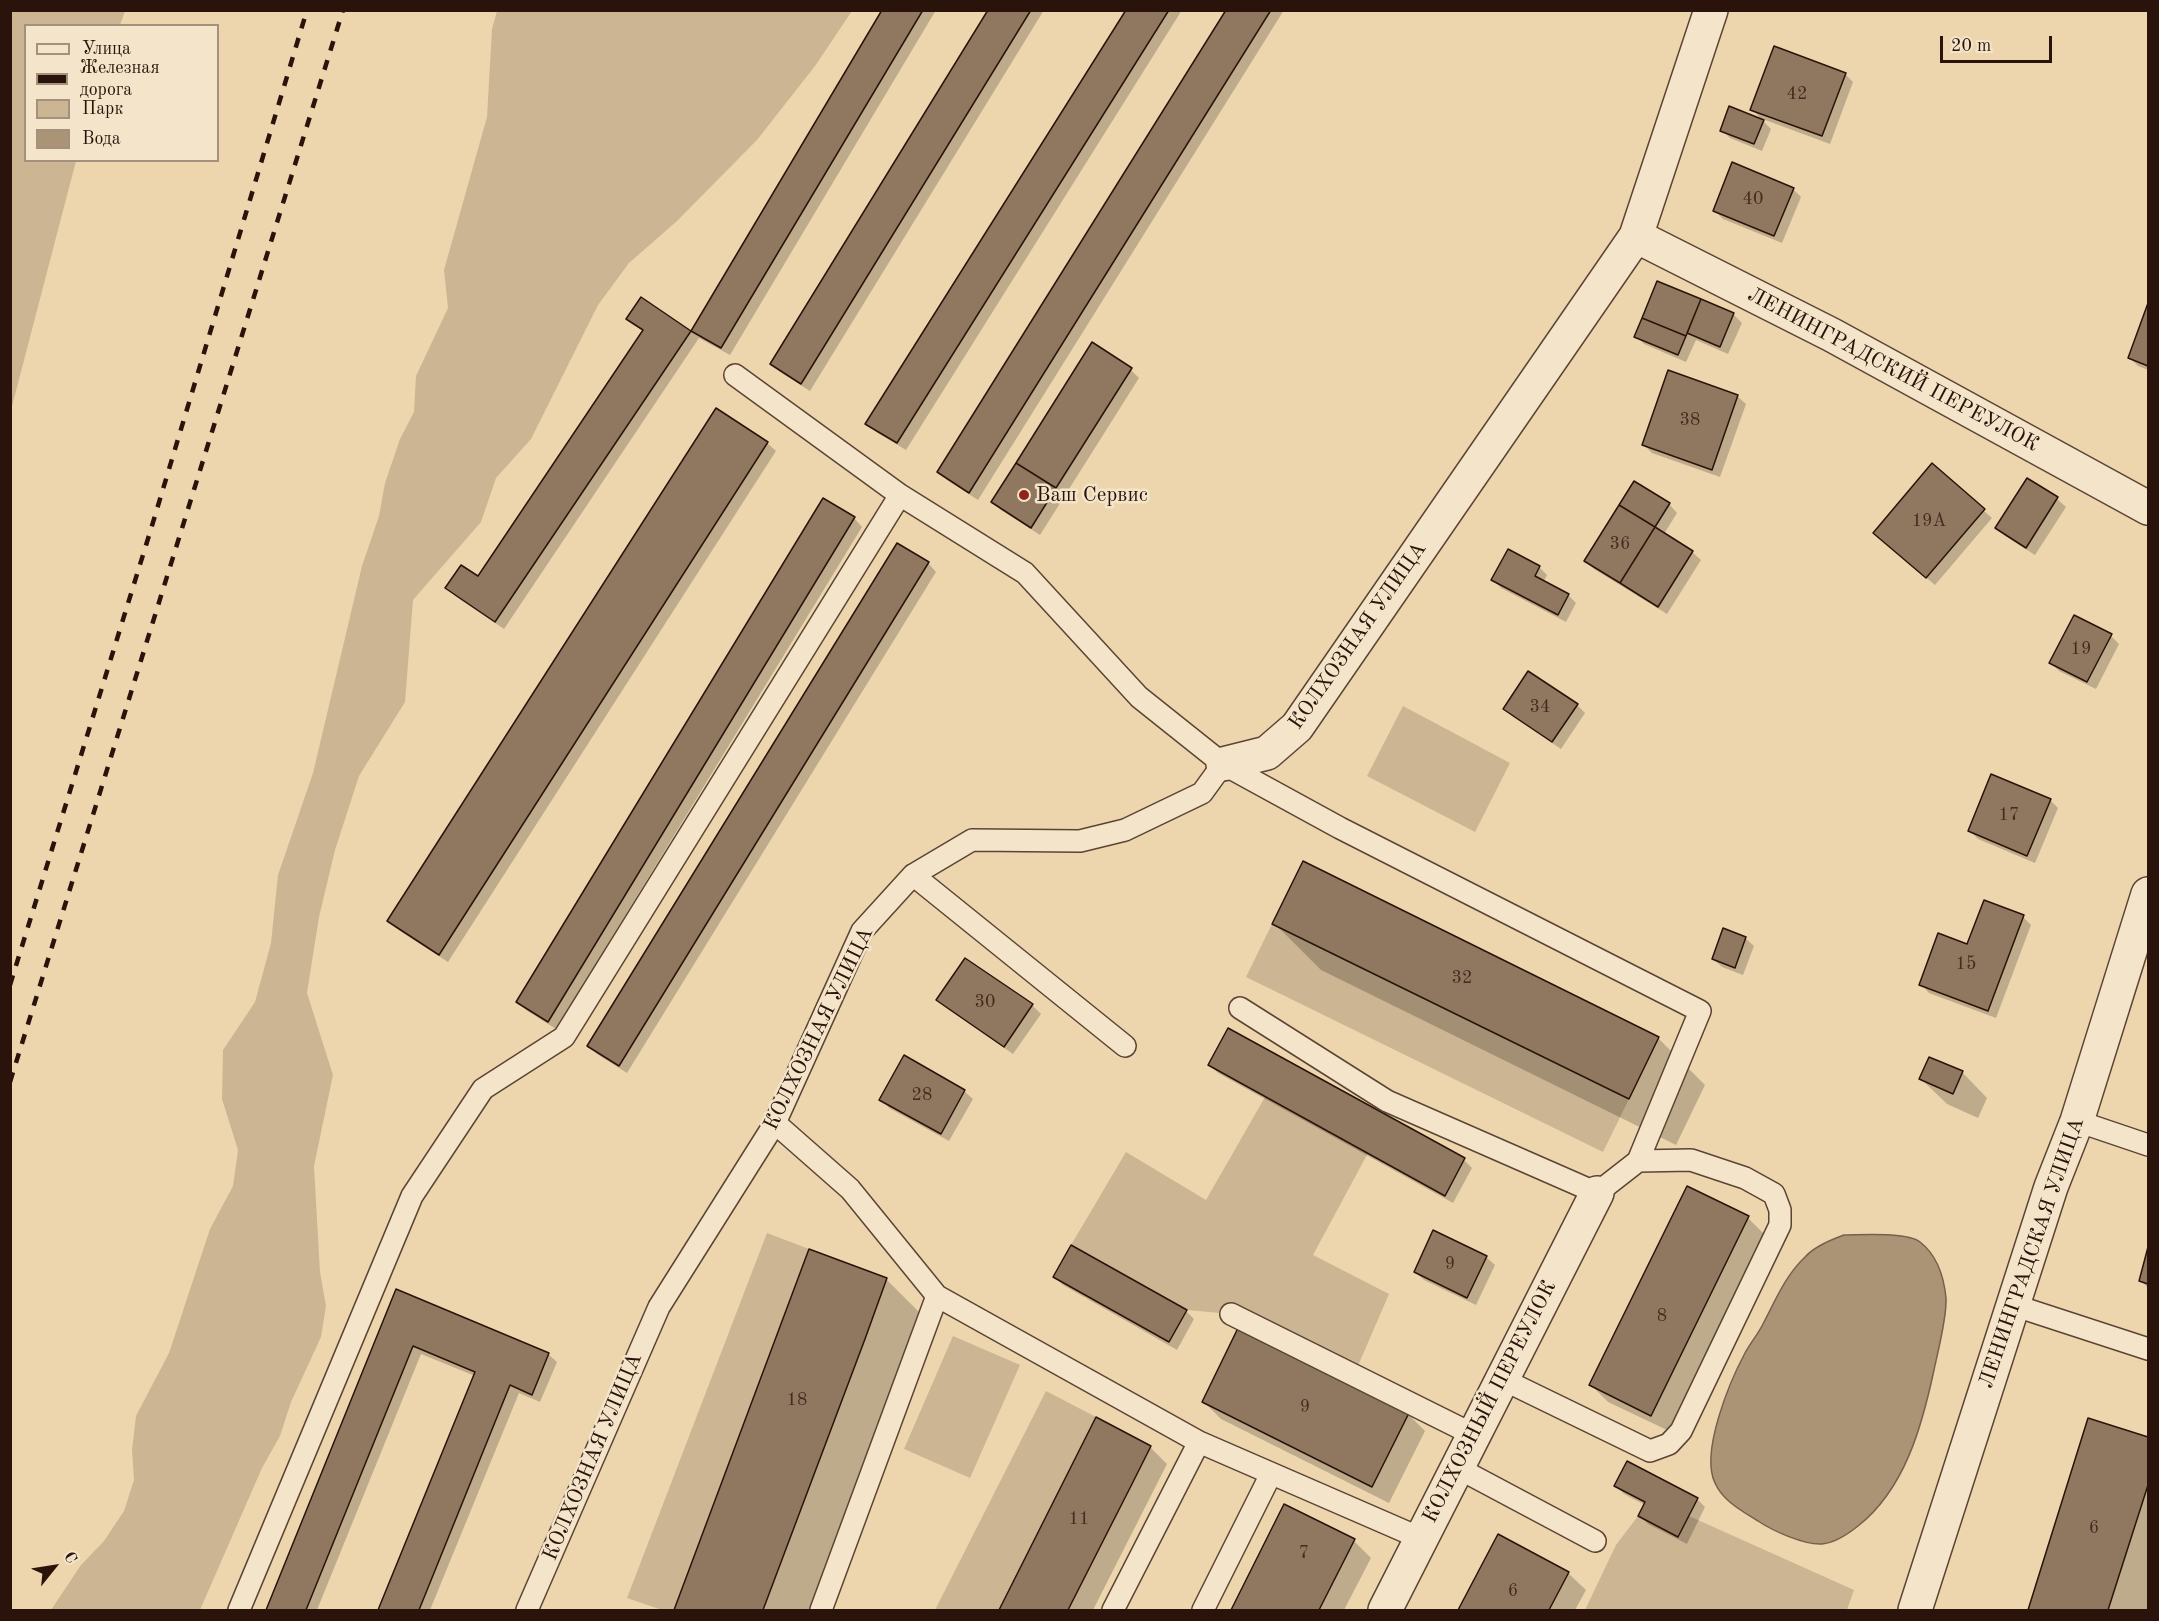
<!DOCTYPE html>
<html>
<head>
<meta charset="utf-8">
<style>
	body { margin:0 }
	#map { position:relative; width:2159px; height:1621px; overflow:hidden; background:#edd6ae; font-family:"Old Standard TT",serif }
	canvas { display:block }
	.frame { position:absolute; inset:0; border:12px solid #2a130a; pointer-events:none }
	.legend { position:absolute; left:24px; top:24px; width:195px; height:138px; box-sizing:border-box; background:#f3e4ca; border:2px solid #a3907d; margin:0; padding:8px 10px; list-style:none; font-size:18px; color:#2a130a }
	.legend li { display:flex; align-items:center; gap:12px; height:30px }
	.legend b { width:30px; border:2px solid #a3907d }
	.north { position:absolute; left:24px; top:1537px; width:60px; height:60px; -webkit-text-stroke:4px #f3e4ca; paint-order:stroke; rotate:60deg; font-size:16px; font-weight:700; line-height:24px; text-align:center; color:#2a130a }
	.north::after { content:''; display:block; margin:auto; width:21px; height:27px; background:#2a130a; clip-path:polygon(50% 0,100% 100%,50% 72%,0 100%) }
	.scale { position:absolute; left:1940px; top:36px; width:112px; height:27px; box-sizing:border-box; border:3px solid #2a130a; border-top:0; padding-left:8px; font-size:18px; line-height:21px; white-space:nowrap; color:#2a130a; -webkit-text-stroke:4px #f3e4ca; paint-order:stroke }
</style>
</head>
<body>
<div id="map">
<canvas width="2159" height="1621"></canvas>
<div class="frame"></div>
<ul class="legend">
<li><b style="height:8px;background:#f3e4ca"></b>Улица</li>
<li><b style="height:8px;background:#2a130a"></b>Железная дорога</li>
<li><b style="height:16px;background:#ccb592"></b>Парк</li>
<li><b style="height:16px;background:#ab9476"></b>Вода</li>
</ul>
<div class="north">С</div>
<div class="scale">20 m</div>
</div>
<script>
const ctx = document.querySelector('canvas').getContext('2d');
ctx.lineJoin = 'round';
function fill(path, color) { ctx.fillStyle = color; ctx.fill(path, 'evenodd'); }
function trace(path, color, width, dash) { ctx.strokeStyle = color; ctx.lineWidth = width; ctx.lineCap = dash ? 'butt' : 'round'; ctx.setLineDash(dash || []); ctx.stroke(path); }
function drawText(font, color, halo, rows, align = 'center') {
  ctx.font = font + ' "Old Standard TT",serif'; ctx.lineWidth = 5; ctx.setLineDash([]); ctx.textBaseline = 'middle'; ctx.strokeStyle = halo; ctx.fillStyle = color; for (const [text, x, y, turn = 0] of rows) {
    ctx.save(); ctx.translate(x, y); ctx.rotate((+turn || 0) * Math.PI / 180); ctx.textAlign = isNaN(turn) ? turn : align; if (halo) ctx.strokeText(text, 0, 0); ctx.fillText(text, 0, 0); ctx.restore();
  }
}
const green = new Path2D(`
	M 11,10 L 125,11 L 120,25 L 26,26 L 26,160 L 76,161 L 11,410 Z
	M 497,11 L 852,11 L 815,66 L 757,140 L 677,221 L 629,263 L 598,305 L 531,439 L 496,478 L 481,522 L 413,600 L 405,702 L 359,776 L 335,850 L 319,917 L 307,993 L 333,1075 L 314,1166 L 320,1272 L 326,1306 L 321,1337 L 291,1402 L 280,1436 L 262,1468 L 200,1610 L 51,1610 L 81,1565 L 104,1541 L 124,1511 L 134,1480 L 132,1450 L 136,1416 L 169,1353 L 210,1229 L 233,1186 L 238,1150 L 222,1099 L 223,1050 L 255,1002 L 271,943 L 278,875 L 313,773 L 362,566 L 379,516 L 385,483 L 400,439 L 414,412 L 416,376 L 448,308 L 444,270 L 487,117 L 492,29 Z
	M 1403,706 L 1510,763 L 1475,832 L 1367,776 Z
	M 1272,924 L 1629,1099 L 1603,1152 L 1246,977 Z
	M 1265,1097 L 1368,1153 L 1313,1255 L 1389,1294 L 1354,1375 L 1231,1314 L 1187,1310 L 1071,1245 L 1126,1152 L 1206,1200 Z
	M 767,1233 L 809,1249 L 674,1610 L 662,1610 L 627,1598 Z
	M 953,1336 L 1020,1365 L 970,1478 L 904,1449 Z
	M 1046,1391 L 1096,1417 L 999,1610 L 935,1610 Z
	M 1638,1516 L 1678,1537 L 1689,1516 L 1854,1590 L 1847,1610 L 1585,1610 L 1616,1545 Z`);
const water = new Path2D(`
	M 1844,1235 C 1862,1235 1907,1232 1920,1242 C 1937,1255 1944,1278 1946,1298 C 1947,1317 1938,1351 1934,1370 C 1922,1426 1905,1489 1858,1526 C 1848,1534 1835,1543 1822,1544 C 1804,1545 1773,1531 1758,1521 C 1742,1511 1723,1501 1715,1483 C 1700,1452 1730,1381 1745,1353 C 1751,1342 1759,1333 1764,1322 C 1776,1299 1786,1275 1805,1257 C 1815,1246 1831,1240 1844,1235 Z`);
const shadow = new Path2D(`
	M 884,10 L 936,10 L 730,355 L 699,338 L 504,629 L 455,596 L 447,588 L 478,578 L 644,332 L 628,319 L 641,299 L 691,333 Z
	M 990,10 L 1044,10 L 810,391 L 780,372 L 772,364 Z
	M 1128,10 L 1182,10 L 906,450 L 876,432 L 867,423 Z
	M 1227,10 L 1284,10 L 978,500 L 947,480 L 938,472 Z
	M 1845,74 L 1853,82 L 1830,144 L 1760,118 L 1752,109 Z
	M 1763,121 L 1771,129 L 1762,151 L 1730,138 L 1722,130 Z
	M 1793,189 L 1801,197 L 1782,243 L 1723,219 L 1714,210 Z
	M 1658,283 L 1733,314 L 1742,323 L 1728,354 L 1696,340 L 1686,362 L 1644,344 L 1636,336 Z
	M 2148,307 L 2148,370 L 2138,366 L 2129,357 Z
	M 1131,370 L 1139,378 L 1040,535 L 1001,510 L 993,502 Z
	M 1737,396 L 1746,404 L 1720,477 L 1652,453 L 1644,445 Z
	M 767,443 L 776,451 L 448,962 L 397,929 L 389,921 Z
	M 1932,466 L 1992,518 L 1935,585 L 1883,541 Z
	M 2027,480 L 2057,499 L 2066,507 L 2035,555 L 2005,536 L 1997,528 Z
	M 824,500 L 854,518 L 862,527 L 556,1029 L 526,1010 L 518,1002 Z
	M 1669,504 L 1677,513 L 1664,534 L 1692,552 L 1701,560 L 1667,614 L 1594,569 L 1586,561 Z
	M 928,563 L 936,572 L 627,1073 L 597,1054 L 589,1046 Z
	M 1539,567 L 1547,575 L 1543,583 L 1568,595 L 1576,603 L 1566,622 L 1501,588 L 1493,580 Z
	M 2074,617 L 2111,636 L 2119,644 L 2096,689 L 2059,671 L 2051,663 Z
	M 1577,705 L 1585,713 L 1561,749 L 1513,717 L 1504,709 Z
	M 2050,800 L 2058,808 L 2035,863 L 1978,839 L 1970,831 Z
	M 2023,917 L 2031,925 L 1996,1018 L 1929,993 L 1921,984 L 1968,946 Z
	M 1274,923 L 1658,1038 L 1705,1085 L 1676,1145 L 1321,970 Z
	M 1745,938 L 1754,946 L 1743,975 L 1722,967 L 1713,959 Z
	M 965,960 L 1032,1005 L 1041,1014 L 1013,1054 L 946,1008 L 938,1000 Z
	M 1210,1065 L 1464,1160 L 1472,1168 L 1453,1203 L 1218,1073 Z
	M 1962,1072 L 1987,1098 L 1978,1118 L 1947,1104 L 1921,1079 Z
	M 964,1091 L 973,1099 L 949,1141 L 889,1108 L 881,1099 Z
	M 1687,1188 L 1748,1218 L 1765,1235 L 1669,1431 L 1608,1402 L 1591,1385 Z
	M 810,1251 L 887,1280 L 934,1327 L 827,1610 L 675,1610 Z
	M 2148,1253 L 2148,1288 L 2140,1280 Z
	M 1486,1257 L 1495,1265 L 1476,1305 L 1424,1280 L 1415,1272 Z
	M 1055,1277 L 1186,1311 L 1194,1319 L 1177,1350 L 1063,1285 Z
	M 396,1291 L 548,1354 L 557,1362 L 540,1402 L 519,1393 L 430,1610 L 380,1610 L 475,1376 L 421,1354 L 317,1610 L 267,1610 Z
	M 1204,1402 L 1408,1414 L 1425,1431 L 1389,1503 L 1221,1419 Z
	M 1097,1419 L 1150,1447 L 1167,1464 L 1093,1610 L 1000,1610 Z
	M 2089,1420 L 2148,1439 L 2148,1610 L 2029,1610 Z
	M 1616,1486 L 1697,1499 L 1705,1507 L 1687,1544 L 1648,1524 L 1640,1516 L 1645,1505 L 1624,1494 Z
	M 1285,1506 L 1354,1541 L 1371,1558 L 1344,1610 L 1233,1610 Z
	M 1498,1536 L 1568,1573 L 1586,1590 L 1575,1610 L 1459,1610 Z`);
const building = new Path2D(`
	M 882,10 L 923,10 L 721,348 L 691,331 Z
	M 988,10 L 1031,10 L 801,384 L 770,364 Z
	M 1126,10 L 1169,10 L 897,443 L 865,424 Z
	M 1226,10 L 1271,10 L 969,493 L 937,472 Z
	M 1774,46 L 1846,73 L 1822,136 L 1750,110 Z
	M 1729,106 L 1764,120 L 1754,144 L 1720,131 Z
	M 1732,162 L 1794,188 L 1774,236 L 1713,211 Z
	M 1657,281 L 1701,299 L 1686,336 L 1642,318 Z
	M 641,297 L 691,331 L 495,622 L 445,588 L 461,565 L 478,576 L 643,330 L 626,319 Z
	M 1701,299 L 1734,313 L 1720,347 L 1687,333 Z
	M 2148,303 L 2148,366 L 2128,358 Z
	M 1642,318 L 1686,336 L 1678,355 L 1634,337 Z
	M 1092,342 L 1132,368 L 1056,488 L 1016,463 Z
	M 1668,370 L 1738,395 L 1712,470 L 1642,445 Z
	M 716,408 L 768,442 L 439,955 L 387,921 Z
	M 1016,463 L 1056,488 L 1031,528 L 991,502 Z
	M 1932,463 L 1985,509 L 1926,578 L 1873,533 Z
	M 2027,478 L 2058,497 L 2026,548 L 1995,528 Z
	M 1634,481 L 1670,503 L 1655,527 L 1619,505 Z
	M 823,498 L 855,517 L 548,1022 L 516,1002 Z
	M 1619,505 L 1655,527 L 1620,583 L 1584,561 Z
	M 1655,527 L 1693,551 L 1658,607 L 1620,583 Z
	M 897,543 L 929,562 L 619,1066 L 587,1046 Z
	M 1508,549 L 1540,566 L 1535,576 L 1569,594 L 1558,615 L 1491,580 Z
	M 2074,615 L 2112,634 L 2087,682 L 2049,663 Z
	M 1528,671 L 1578,704 L 1552,742 L 1503,709 Z
	M 1991,774 L 2051,799 L 2027,856 L 1968,831 Z
	M 1303,861 L 1659,1037 L 1629,1099 L 1272,924 Z
	M 1984,900 L 2024,915 L 1988,1011 L 1919,985 L 1938,933 L 1967,944 Z
	M 1723,928 L 1746,937 L 1735,968 L 1712,959 Z
	M 965,958 L 1033,1004 L 1004,1047 L 936,1000 Z
	M 1228,1028 L 1465,1158 L 1445,1196 L 1208,1065 Z
	M 904,1055 L 965,1090 L 941,1134 L 879,1100 Z
	M 1929,1057 L 1963,1071 L 1953,1094 L 1919,1079 Z
	M 1687,1186 L 1749,1216 L 1651,1416 L 1589,1385 Z
	M 1433,1230 L 1487,1256 L 1467,1298 L 1414,1272 Z
	M 1071,1245 L 1187,1310 L 1169,1342 L 1053,1277 Z
	M 2148,1247 L 2148,1284 L 2139,1281 Z
	M 809,1249 L 887,1278 L 865,1339 L 763,1610 L 674,1610 Z
	M 396,1289 L 549,1353 L 532,1395 L 510,1385 L 419,1610 L 378,1610 L 475,1372 L 413,1346 L 306,1610 L 266,1610 Z
	M 1238,1328 L 1409,1413 L 1372,1487 L 1202,1402 Z
	M 1096,1417 L 1151,1446 L 1133,1482 L 1068,1610 L 999,1610 Z
	M 2088,1418 L 2148,1437 L 2148,1485 L 2108,1610 L 2028,1610 Z
	M 1627,1461 L 1698,1498 L 1678,1537 L 1638,1516 L 1645,1502 L 1614,1486 Z
	M 1284,1504 L 1355,1539 L 1319,1610 L 1231,1610 Z
	M 1498,1534 L 1569,1572 L 1549,1610 L 1458,1610 Z`);
const service = new Path2D(`
	M 735,375 L 900,495 L 1025,573 L 1139,697 L 1223,764 L 1340,828 L 1700,1011 L 1638,1161 L 1597,1193 L 1387,1101 L 1240,1008
	M 913,875 L 1125,1046
	M 2077,1121 L 2148,1145
	M 775,1123 L 850,1189 L 937,1296
	M 2013,1305 L 2148,1349
	M 1231,1314 L 1474,1435
	M 1502,1379 L 1650,1451 L 1669,1444 L 1681,1431 L 1780,1225 L 1780,1210 L 1774,1194 L 1745,1178 L 1691,1160 L 1638,1161
	M 1456,1467 L 1595,1541
	M 239,1610 L 412,1196 L 483,1089 L 564,1037 L 900,495
	M 527,1610 L 659,1307 L 775,1123 L 862,931 L 913,875 L 972,840 L 1080,841 L 1125,830 L 1202,793 L 1223,764
	M 821,1610 L 937,1296 L 1199,1442 L 1420,1538
	M 1113,1610 L 1199,1442
	M 1203,1610 L 1271,1474`);
const minor = new Path2D(`
	M 1636,236 L 1832,335 L 2148,508
	M 1223,764 L 1267,753 L 1297,727 L 1636,236 L 1711,10
	M 1385,1610 L 1597,1193
	M 1915,1610 L 2051,1187 L 2077,1121 L 2148,894`);
const rail = new Path2D(`
	M 10,985 L 151,529 L 307,10
	M 10,1082 L 343,10`);
const markers = [
	[1024,495,6,"#8f2418"]
];
const numberNames = [
	["42",1797,94],
	["40",1753,199],
	["38",1690,420],
	["19А",1929,521],
	["36",1620,544],
	["19",2081,649],
	["34",1540,707],
	["17",2009,815],
	["15",1966,964],
	["32",1462,978],
	["30",985,1002],
	["28",922,1095],
	["9",1450,1264],
	["8",1662,1316],
	["18",797,1400],
	["9",1305,1407],
	["11",1079,1519],
	["6",2094,1528],
	["7",1304,1553],
	["6",1513,1591]
];
const streetNames = [
	["ЛЕНИНГРАДСКИЙ ПЕРЕУЛОК",1893,370,28],
	["КОЛХОЗНАЯ УЛИЦА",1358,636,-55],
	["КОЛХОЗНАЯ УЛИЦА",819,1029,-64],
	["ЛЕНИНГРАДСКАЯ УЛИЦА",2032,1253,-71],
	["КОЛХОЗНЫЙ ПЕРЕУЛОК",1490,1402,-63],
	["КОЛХОЗНАЯ УЛИЦА",593,1457,-67]
];
const poiNames = [
	["Ваш Сервис",1036,495]
];
fill(green, '#ccb592');
fill(water, '#ab9476');
trace(water, '#77604b', 1.5);
fill(shadow, '#0003');
fill(building, '#8f785f');
trace(building, '#2a130a', 1.5);
trace(service, '#5b4433', 24);
trace(minor, '#5b4433', 36);
trace(service, '#f3e4ca', 21);
trace(minor, '#f3e4ca', 33);
trace(rail, '#2a130a', 4.5, [10, 10]);
for (const [x, y, r, color] of markers) { const dot = new Path2D(); dot.arc(x, y, r, 0, 2 * Math.PI); ctx.fillStyle = color; ctx.fill(dot); trace(dot, '#f3e4ca', 2); }
drawText('18px', '#432c1f', null, numberNames);
drawText('21px', '#2a130a', '#f3e4ca', streetNames);
drawText('21px', '#2a130a', '#f3e4ca', poiNames, 'left');
</script>
</body>
</html>
